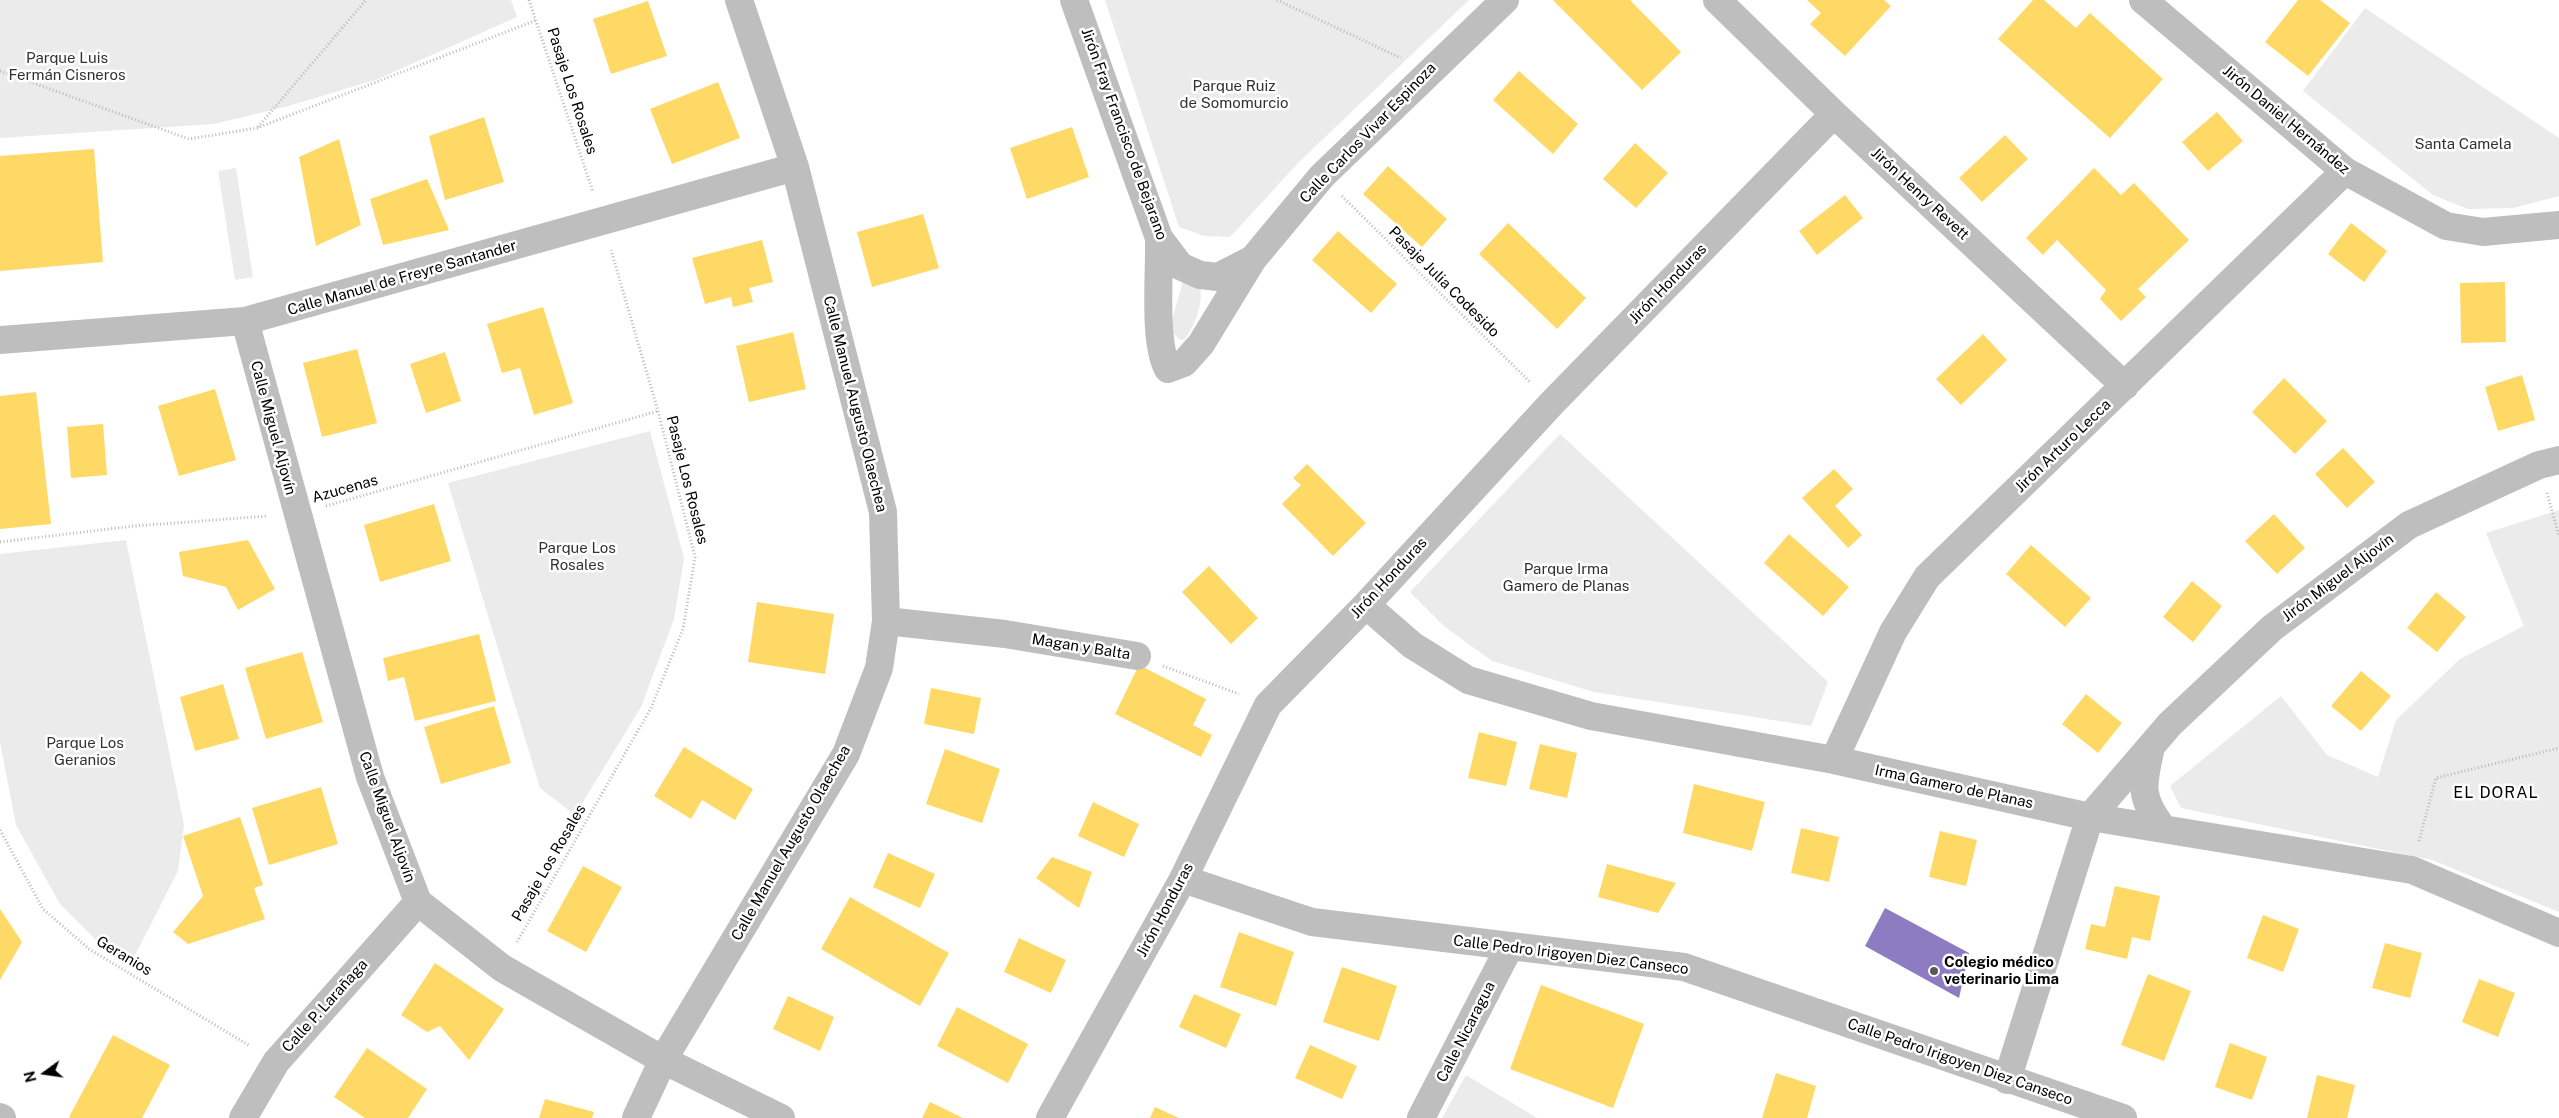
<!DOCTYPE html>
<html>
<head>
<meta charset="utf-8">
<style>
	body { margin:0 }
	#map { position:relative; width:2559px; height:1118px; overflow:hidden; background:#fff; font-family:"Public Sans",sans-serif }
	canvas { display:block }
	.north { position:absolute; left:20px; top:1048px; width:50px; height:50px; -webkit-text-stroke:4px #fff; paint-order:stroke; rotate:256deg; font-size:14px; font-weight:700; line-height:20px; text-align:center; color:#000 }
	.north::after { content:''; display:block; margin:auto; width:18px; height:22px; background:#000; clip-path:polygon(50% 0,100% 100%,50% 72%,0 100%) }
</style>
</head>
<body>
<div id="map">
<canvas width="2559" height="1118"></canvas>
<div class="north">N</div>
</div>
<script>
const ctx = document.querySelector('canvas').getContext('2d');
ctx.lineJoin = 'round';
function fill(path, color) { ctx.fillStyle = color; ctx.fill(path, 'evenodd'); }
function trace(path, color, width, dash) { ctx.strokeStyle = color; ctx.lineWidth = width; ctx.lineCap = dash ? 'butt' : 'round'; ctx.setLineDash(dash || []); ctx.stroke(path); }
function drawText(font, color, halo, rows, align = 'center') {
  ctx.font = font + ' "Public Sans",sans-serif'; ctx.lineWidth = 5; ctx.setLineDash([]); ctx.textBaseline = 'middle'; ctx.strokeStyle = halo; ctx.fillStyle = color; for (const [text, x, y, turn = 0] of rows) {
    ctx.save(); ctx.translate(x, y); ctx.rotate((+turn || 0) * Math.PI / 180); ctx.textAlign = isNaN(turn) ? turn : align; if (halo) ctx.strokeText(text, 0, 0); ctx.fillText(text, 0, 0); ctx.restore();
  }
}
const green = new Path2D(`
	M 0,0 L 511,0 L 517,17 L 378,79 L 289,106 L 214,124 L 0,138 Z
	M 1105,0 L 1469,0 L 1300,161 L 1230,237 L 1204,236 L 1179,227 Z
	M 2365,8 L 2559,138 L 2559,196 L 2513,208 L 2468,209 L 2433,195 L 2303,91 Z
	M 236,168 L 253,277 L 235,280 L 218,171 Z
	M 1183,281 L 1199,283 C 1205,301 1195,325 1185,339 L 1180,340 L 1172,332 L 1172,320 Z
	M 650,431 L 684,558 L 674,619 L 641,707 L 575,815 L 540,788 L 448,483 Z
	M 1560,434 L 1828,682 L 1811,726 L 1594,692 L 1492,661 L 1445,627 L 1410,592 Z
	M 2559,510 L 2559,912 L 2432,860 L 2181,808 L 2170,786 L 2281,696 L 2327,755 L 2378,777 L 2396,720 L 2460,659 L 2524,626 L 2486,533 Z
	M 126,540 L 184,825 L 178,871 L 132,961 L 95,939 L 60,904 L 16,825 L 0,742 L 0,554 Z
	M 1466,1075 L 1537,1118 L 1442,1118 Z`);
const homes = new Path2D(`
	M 1553,0 L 1630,0 L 1681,52 L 1642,90 Z
	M 1807,0 L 1884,0 L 1891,6 L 1845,56 L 1810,24 L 1821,13 Z
	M 2033,0 L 2044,0 L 2076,28 L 2090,13 L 2163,79 L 2110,138 L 1998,39 Z
	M 2298,0 L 2320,0 L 2350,23 L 2308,76 L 2265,42 Z
	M 648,1 L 667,56 L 611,74 L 593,19 Z
	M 1519,71 L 1578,124 L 1553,154 L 1493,100 Z
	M 718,82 L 740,138 L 672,164 L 650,109 Z
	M 2217,112 L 2243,141 L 2208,171 L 2182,142 Z
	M 484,117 L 504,182 L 445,200 L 429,136 Z
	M 1072,127 L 1089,177 L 1027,199 L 1010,148 Z
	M 2005,135 L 2028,159 L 1982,202 L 1959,178 Z
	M 339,139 L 361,225 L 316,246 L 299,157 Z
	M 1635,143 L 1668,173 L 1636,208 L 1603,179 Z
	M 94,149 L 103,262 L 0,271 L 0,156 Z
	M 1388,166 L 1447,219 L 1422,247 L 1363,194 Z
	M 2094,168 L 2121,195 L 2134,183 L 2189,240 L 2138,289 L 2146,297 L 2121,321 L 2100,299 L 2106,290 L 2057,240 L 2043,255 L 2026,238 Z
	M 427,179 L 449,230 L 383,245 L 370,199 Z
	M 1845,195 L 1863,218 L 1817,255 L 1799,231 Z
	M 923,214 L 939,268 L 872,287 L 857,232 Z
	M 1508,223 L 1586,298 L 1557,329 L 1479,254 Z
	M 2351,223 L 2387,251 L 2364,282 L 2328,254 Z
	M 1338,231 L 1397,284 L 1371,313 L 1312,260 Z
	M 762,240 L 773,282 L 749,288 L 753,302 L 733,307 L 731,297 L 705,304 L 692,258 Z
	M 2505,282 L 2506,342 L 2461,343 L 2460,283 Z
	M 543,307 L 573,403 L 534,415 L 520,368 L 502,373 L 487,324 Z
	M 793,332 L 806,389 L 749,402 L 736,346 Z
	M 1983,334 L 2007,360 L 1961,405 L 1936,379 Z
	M 357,349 L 377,423 L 322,437 L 303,363 Z
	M 445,352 L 461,401 L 426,413 L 410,364 Z
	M 2522,375 L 2535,420 L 2498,431 L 2485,387 Z
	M 2284,378 L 2327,421 L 2295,454 L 2252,412 Z
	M 215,389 L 236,460 L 179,476 L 158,406 Z
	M 36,392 L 51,524 L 0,529 L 0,396 Z
	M 103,424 L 107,475 L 71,478 L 67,427 Z
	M 2343,448 L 2375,482 L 2347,508 L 2315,474 Z
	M 1307,464 L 1366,523 L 1333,556 L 1282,504 L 1301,485 L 1293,478 Z
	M 1834,469 L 1853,489 L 1835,506 L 1862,535 L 1848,548 L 1802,498 Z
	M 434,504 L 451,561 L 380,582 L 364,525 Z
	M 2274,514 L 2305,548 L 2277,574 L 2245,541 Z
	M 1789,534 L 1849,587 L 1823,616 L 1764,563 Z
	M 248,540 L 275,589 L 238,610 L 226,587 L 183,576 L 179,552 Z
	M 2031,545 L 2091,598 L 2065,627 L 2006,574 Z
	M 1209,566 L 1258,618 L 1231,644 L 1182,592 Z
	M 2192,581 L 2222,606 L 2193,642 L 2163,617 Z
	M 2436,592 L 2466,617 L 2437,652 L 2407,628 Z
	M 757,602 L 834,614 L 825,674 L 748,662 Z
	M 479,634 L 496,701 L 415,721 L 404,677 L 388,681 L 383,658 Z
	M 302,652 L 323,722 L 266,739 L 245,668 Z
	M 1139,665 L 1206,699 L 1193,725 L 1212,735 L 1201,757 L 1115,714 Z
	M 2361,671 L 2391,696 L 2361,731 L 2331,706 Z
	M 223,684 L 239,739 L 195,751 L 180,697 Z
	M 931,688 L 981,698 L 974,734 L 924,724 Z
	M 2086,694 L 2122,723 L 2098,753 L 2062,724 Z
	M 494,706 L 511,763 L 441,784 L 424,727 Z
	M 1479,732 L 1517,742 L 1506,786 L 1468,778 Z
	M 1540,744 L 1577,753 L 1567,798 L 1529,789 Z
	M 684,747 L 753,789 L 735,820 L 702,800 L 691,819 L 654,796 Z
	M 945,749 L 1000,769 L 982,823 L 926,804 Z
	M 1694,784 L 1765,802 L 1752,851 L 1683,833 Z
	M 321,787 L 338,844 L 269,865 L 252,808 Z
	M 1093,802 L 1139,824 L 1124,857 L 1078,836 Z
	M 240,817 L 263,885 L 254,888 L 265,919 L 188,944 L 173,932 L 203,896 L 183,836 Z
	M 1801,828 L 1839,837 L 1829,882 L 1791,873 Z
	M 1940,831 L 1977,840 L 1966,886 L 1929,877 Z
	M 888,853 L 935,874 L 920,908 L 873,887 Z
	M 1052,857 L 1092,872 L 1079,908 L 1036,878 Z
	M 1607,864 L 1676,883 L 1658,913 L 1598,897 Z
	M 583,866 L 622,887 L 586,952 L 547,931 Z
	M 2115,886 L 2160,896 L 2150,941 L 2132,937 L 2127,959 L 2085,949 L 2091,924 L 2105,927 Z
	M 850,897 L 949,953 L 920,1006 L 821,949 Z
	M 0,909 L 22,942 L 0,980 Z
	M 2263,915 L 2299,929 L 2283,972 L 2247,958 Z
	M 1239,932 L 1294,952 L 1276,1006 L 1220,987 Z
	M 1019,938 L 1066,960 L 1051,993 L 1004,972 Z
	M 2385,943 L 2422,953 L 2410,998 L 2372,988 Z
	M 435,963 L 504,1009 L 469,1060 L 440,1026 L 427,1032 L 401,1015 Z
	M 1342,967 L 1397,986 L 1379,1041 L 1323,1022 Z
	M 2148,974 L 2191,991 L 2164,1061 L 2121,1045 Z
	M 2479,979 L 2515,993 L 2498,1037 L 2462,1022 Z
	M 1541,985 L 1644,1024 L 1613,1108 L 1510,1069 Z
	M 1194,994 L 1241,1014 L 1226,1048 L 1179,1027 Z
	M 788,996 L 834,1017 L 820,1051 L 773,1029 Z
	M 957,1007 L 1028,1044 L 1008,1083 L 937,1046 Z
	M 113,1035 L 170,1065 L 142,1118 L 71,1118 L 69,1117 Z
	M 2230,1043 L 2267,1057 L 2252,1100 L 2215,1087 Z
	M 1310,1045 L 1357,1066 L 1342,1099 L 1295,1078 Z
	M 367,1048 L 427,1089 L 408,1118 L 365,1118 L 334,1097 Z
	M 1776,1073 L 1816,1086 L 1807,1118 L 1762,1118 Z
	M 2317,1075 L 2355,1085 L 2347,1118 L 2307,1118 Z
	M 545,1099 L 594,1112 L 592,1118 L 539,1118 Z
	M 930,1102 L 963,1118 L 922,1118 Z
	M 1155,1107 L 1179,1118 L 1150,1118 Z`);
const offices = new Path2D(`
	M 1885,908 L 1969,953 L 1959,998 L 1865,946 Z`);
const path = new Path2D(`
	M 529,0 L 593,192
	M 1277,0 L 1401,58
	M 0,71 L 189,139 L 257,128 L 537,20
	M 258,127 L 366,0
	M 1342,196 L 1530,382
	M 2547,493 L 2559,536
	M 326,506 L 658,411
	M 0,542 L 134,526 L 268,516
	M 1163,666 L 1239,694
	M 0,830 L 43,909 L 89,949 L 250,1046
	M 2419,841 L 2436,778 L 2559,748
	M 517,942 L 651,708 L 683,629 L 695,557 L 658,411 L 611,250`);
const street = new Path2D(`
	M 1074,0 L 1159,238 L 1180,266 L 1200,275 L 1218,277 L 1253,259 L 1322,176 L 1505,0
	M 1717,0 L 1834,114 L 2125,386
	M 2143,0 L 2345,171 L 2446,226 L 2483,232 L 2559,225
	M 1159,238 C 1160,271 1153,343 1168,369 L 1184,363 L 1201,344 L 1253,259
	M 245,321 L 370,777 L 418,902 L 502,968 L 663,1060 L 781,1118
	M 0,340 L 245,321 L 795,167
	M 1366,605 L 1412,645 L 1468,680 L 1591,716 L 1834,760 L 2090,817 L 2412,870 L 2559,933
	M 886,621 L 1005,634 L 1137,656
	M 2151,747 C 2143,784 2138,796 2162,827
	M 1834,760 L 1893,632 L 1927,577 L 2345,171
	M 1183,879 L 1312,922 L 1684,967 L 2123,1118
	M 2007,1080 L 2090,817 L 2170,724 L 2272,628 L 2409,525 L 2539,465 L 2559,460
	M 0,1117 L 2,1118
	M 243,1118 L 276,1062 L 418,902
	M 636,1118 L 663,1060 L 846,754 L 879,668 L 886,621 L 883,512 L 795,167 L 739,0
	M 1050,1118 L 1183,879 L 1268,705 L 1366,605 L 1552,403 L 1834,114
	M 1421,1118 L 1510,946`);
const markers = [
	[1934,971,5,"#595959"]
];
const parkNames = [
	["Parque Luis",67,58],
	["Fermán Cisneros",67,75],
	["Parque Ruiz",1234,86],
	["de Somomurcio",1234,103],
	["Santa Camela",2463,144],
	["Parque Los",577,548],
	["Rosales",577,565],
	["Parque Irma",1566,569],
	["Gamero de Planas",1566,586],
	["Parque Los",85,743],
	["Geranios",85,760]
];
const streetNames = [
	["Pasaje Los Rosales",572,91,72],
	["Jirón Daniel Hernández",2286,120,40],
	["Calle Carlos Vivar Espinoza",1368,133,-46],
	["Jirón Fray Francisco de Bejarano",1124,134,70],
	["Jirón Henry Revett",1920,194,43],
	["Calle Manuel de Freyre Santander",402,278,-16],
	["Pasaje Julia Codesido",1444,282,45],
	["Jirón Honduras",1668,284,-46],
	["Calle Manuel Augusto Olaechea",855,404,76],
	["Calle Miguel Aljovín",273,428,75],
	["Jirón Arturo Lecca",2063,446,-44],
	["Pasaje Los Rosales",687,480,76],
	["Azucenas",345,489,-16],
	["Jirón Honduras",1389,578,-47],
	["Jirón Miguel Aljovín",2338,578,-37],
	["Magan y Balta",1081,647,9],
	["Irma Gamero de Planas",1954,787,12],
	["Calle Miguel Aljovín",387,817,70],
	["Calle Manuel Augusto Olaechea",791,843,-60],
	["Pasaje Los Rosales",549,863,-60],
	["Jirón Honduras",1165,910,-62],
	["Calle Pedro Irigoyen Diez Canseco",1571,955,7],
	["Geranios",124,956,31],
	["Calle P. Larañaga",325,1006,-48],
	["Calle Nicaragua",1466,1032,-63],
	["Calle Pedro Irigoyen Diez Canseco",1960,1062,19]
];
const poiNames = [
	["Colegio médico",1944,962],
	["veterinario Lima",1944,979]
];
const neighbourhoodNames = [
	["EL DORAL",2496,793]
];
fill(green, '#ebebeb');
fill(homes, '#ffd966');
fill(offices, '#8e7cc3');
trace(path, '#b9b9b9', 3, [1, 2.5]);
trace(street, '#bebebe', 28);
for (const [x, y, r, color] of markers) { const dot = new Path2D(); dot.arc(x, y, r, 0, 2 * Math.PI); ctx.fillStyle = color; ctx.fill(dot); trace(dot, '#fff', 2); }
drawText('15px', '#313131', '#fff', parkNames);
drawText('15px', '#000', '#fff', streetNames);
drawText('bold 15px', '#000', '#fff', poiNames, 'left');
ctx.letterSpacing = '1px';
drawText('16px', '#000', '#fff', neighbourhoodNames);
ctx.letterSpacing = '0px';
</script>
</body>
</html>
